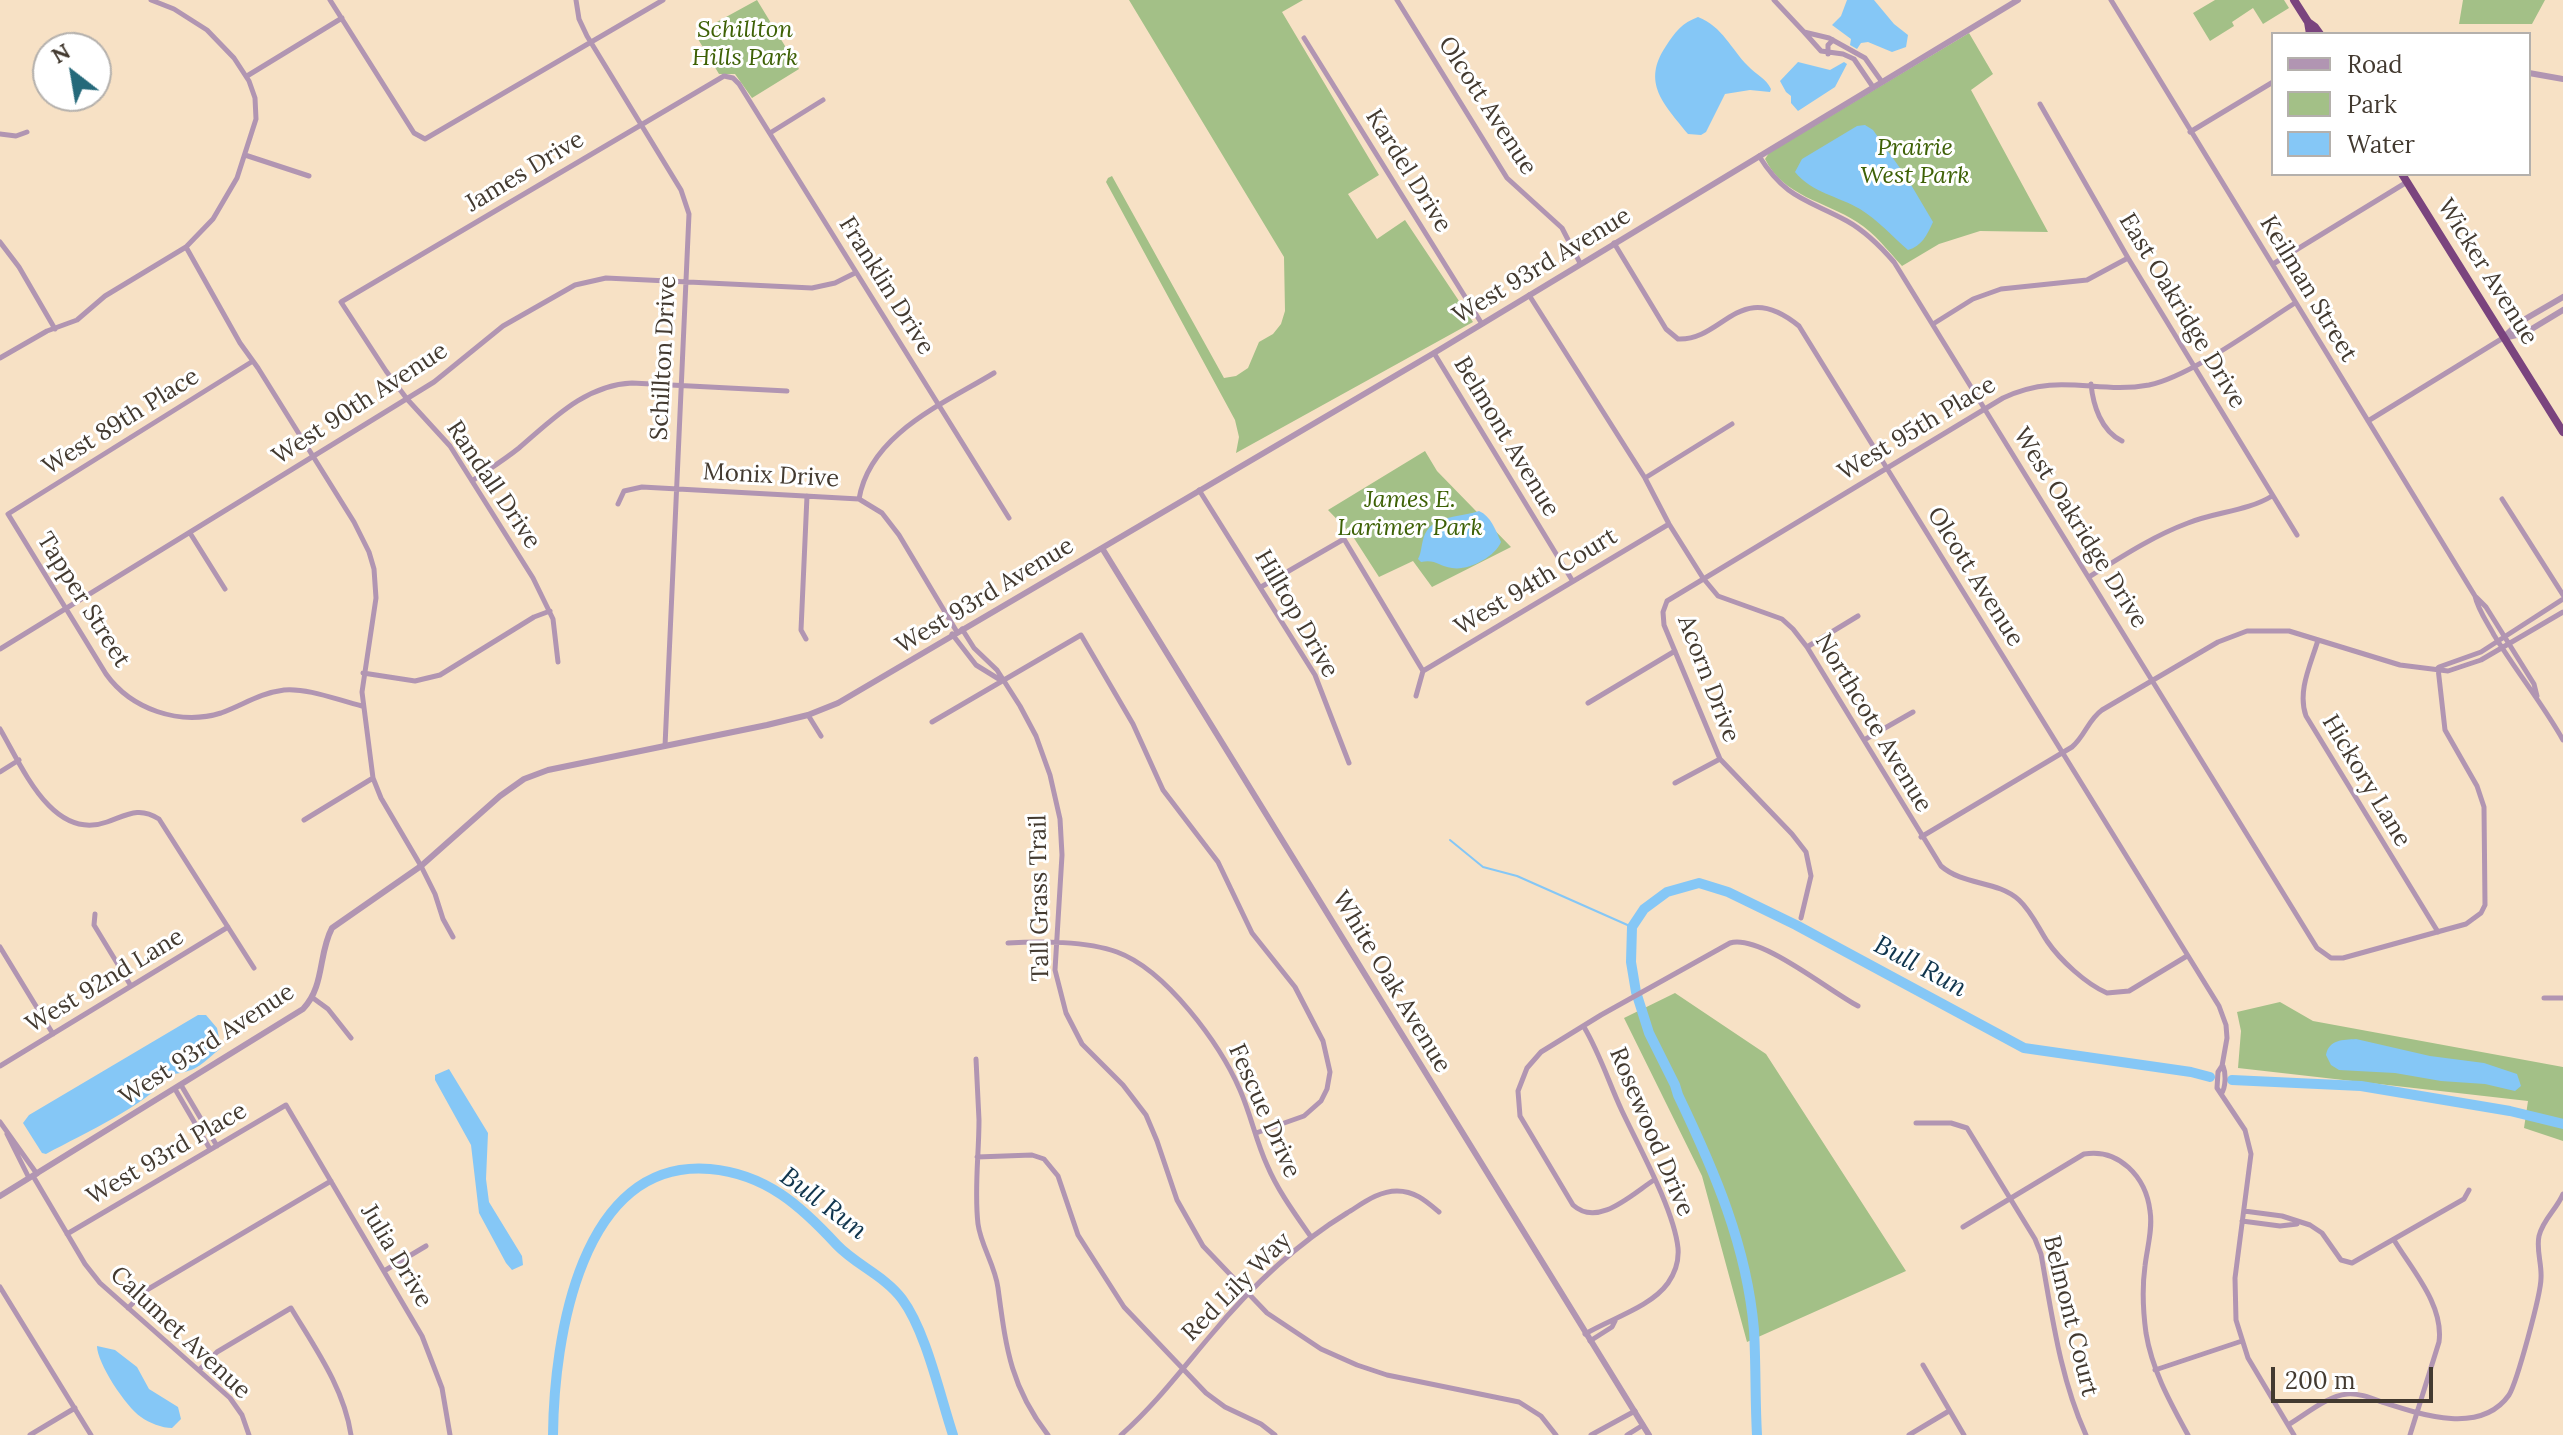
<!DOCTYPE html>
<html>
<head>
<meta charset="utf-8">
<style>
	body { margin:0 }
	#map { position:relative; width:2563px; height:1435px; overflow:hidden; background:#f7e1c5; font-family:Lora,serif }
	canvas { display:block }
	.legend { position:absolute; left:2271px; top:32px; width:260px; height:144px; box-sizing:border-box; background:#fff; border:2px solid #b4b0ac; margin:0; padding:10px 14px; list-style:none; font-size:24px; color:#433a30 }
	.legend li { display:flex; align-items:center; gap:16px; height:40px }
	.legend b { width:40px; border:2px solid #b4b0ac }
	.north { position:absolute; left:32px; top:32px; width:80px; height:80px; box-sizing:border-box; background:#fff; border:2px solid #b4b0ac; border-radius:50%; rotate:329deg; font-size:22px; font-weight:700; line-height:32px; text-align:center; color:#433a30 }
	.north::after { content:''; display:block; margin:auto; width:28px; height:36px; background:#25697a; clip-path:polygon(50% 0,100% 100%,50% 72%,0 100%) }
	.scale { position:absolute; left:2271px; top:1367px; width:162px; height:36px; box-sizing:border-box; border:4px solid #433a30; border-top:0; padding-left:10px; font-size:24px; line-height:28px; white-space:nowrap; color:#433a30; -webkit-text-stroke:6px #fff; paint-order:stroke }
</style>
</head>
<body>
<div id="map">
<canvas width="2563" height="1435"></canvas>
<ul class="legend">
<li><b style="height:10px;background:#b195b2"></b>Road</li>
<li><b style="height:22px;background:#a3c087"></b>Park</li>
<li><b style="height:22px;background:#85c7f6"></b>Water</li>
</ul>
<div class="north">N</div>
<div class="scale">200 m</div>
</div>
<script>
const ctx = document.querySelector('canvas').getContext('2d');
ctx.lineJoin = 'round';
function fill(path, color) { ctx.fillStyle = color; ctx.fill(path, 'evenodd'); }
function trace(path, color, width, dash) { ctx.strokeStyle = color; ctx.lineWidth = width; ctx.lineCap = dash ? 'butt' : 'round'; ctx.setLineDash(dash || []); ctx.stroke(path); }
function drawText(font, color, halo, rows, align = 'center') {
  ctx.font = font + ' Lora,serif'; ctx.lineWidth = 6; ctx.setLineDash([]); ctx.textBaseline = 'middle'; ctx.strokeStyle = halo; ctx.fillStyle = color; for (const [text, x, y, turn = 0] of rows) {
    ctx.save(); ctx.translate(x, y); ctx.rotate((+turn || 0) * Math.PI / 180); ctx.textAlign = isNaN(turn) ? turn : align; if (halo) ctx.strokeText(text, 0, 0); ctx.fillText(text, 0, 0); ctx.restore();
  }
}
const green = new Path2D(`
	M 757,0 L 799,69 L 752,98 L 735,74 L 719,74 L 695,34 Z
	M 1129,0 L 1303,0 L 1282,12 L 1379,175 L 1348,194 L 1377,239 L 1405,220 L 1473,322 L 1236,453 L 1239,437 L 1235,420 L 1106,182 L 1108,178 L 1112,176 L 1224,378 L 1236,376 L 1248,368 L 1259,342 L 1273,334 L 1281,324 L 1285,311 L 1284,257 Z
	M 2215,0 L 2284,0 L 2289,8 L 2263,24 L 2253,8 L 2232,22 L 2234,26 L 2210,41 L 2193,13 Z
	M 2463,0 L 2545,0 L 2532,24 L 2459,24 Z
	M 1969,33 L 1993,74 L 1971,90 L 2048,232 L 1980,231 L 1939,244 L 1902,266 C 1888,251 1875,233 1857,222 C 1825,201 1784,197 1765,159 L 1769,153 Z
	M 1425,451 L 1437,471 L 1511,547 L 1432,587 L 1413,561 L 1379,577 L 1352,535 L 1328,510 Z
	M 1675,993 L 1766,1054 L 1906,1271 L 1747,1342 L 1702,1176 L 1624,1018 Z
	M 2280,1002 L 2313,1021 L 2563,1067 L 2563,1141 L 2524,1128 L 2528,1101 L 2238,1068 L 2241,1031 L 2237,1012 Z`);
const water = new Path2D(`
	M 1847,0 L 1874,0 L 1894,24 L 1908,35 L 1906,47 L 1892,52 L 1868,42 L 1861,43 L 1857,49 L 1850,45 L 1851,39 L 1832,25 L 1841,16 Z
	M 1698,17 C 1723,27 1731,49 1748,66 C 1756,75 1766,78 1771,89 L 1770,92 L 1750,90 L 1725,94 L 1706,132 L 1701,135 L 1688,134 C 1664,104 1641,83 1666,46 C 1675,32 1682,23 1698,17 Z
	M 1798,62 L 1830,70 L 1844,62 L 1847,64 L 1835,87 L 1798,111 L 1791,103 L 1791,96 L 1786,92 L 1780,81 Z
	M 1857,126 L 1865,125 L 1873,130 L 1907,178 L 1933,222 C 1927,235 1922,246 1908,250 C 1893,237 1878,220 1860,209 C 1838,196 1812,193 1795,172 L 1802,159 Z
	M 1479,511 C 1491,516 1496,531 1501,542 C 1495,557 1468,571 1452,568 C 1438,566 1436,559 1421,562 L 1418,559 C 1422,552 1421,543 1425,534 C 1434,515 1462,517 1479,511 Z
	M 198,1015 L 206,1015 L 217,1028 L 221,1048 C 202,1063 199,1071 173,1074 C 141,1108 87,1132 46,1154 L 42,1153 L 23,1123 L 29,1115 Z
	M 2356,1039 L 2430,1056 L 2484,1063 L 2517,1074 L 2521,1086 L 2515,1091 L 2485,1084 L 2441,1081 L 2395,1073 L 2339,1070 L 2331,1065 L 2326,1055 C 2329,1039 2343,1040 2356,1039 Z
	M 449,1069 L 488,1133 L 486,1179 L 489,1202 L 522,1256 L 523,1265 L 512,1270 L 506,1263 L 479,1213 L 471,1145 L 435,1080 L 435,1075 Z
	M 97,1346 L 115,1350 L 137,1367 L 149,1389 L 178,1407 L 181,1419 L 172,1428 C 162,1428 149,1423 141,1417 C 126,1407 97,1363 97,1346 Z`);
const stream = new Path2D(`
	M 1450,840 L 1483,867 L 1517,876 L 1632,927`);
const river = new Path2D(`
	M 2232,1080 L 2361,1086 L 2510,1111 L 2563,1124
	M 553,1435 C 554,1340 580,1158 710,1169 C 766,1174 801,1206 837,1245 C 856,1265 885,1276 902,1299 C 926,1331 940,1396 953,1435
	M 1757,1435 C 1755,1400 1756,1365 1754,1330 C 1747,1246 1714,1170 1678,1095 L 1675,1085 L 1649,1033 L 1636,992 L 1631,962 L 1632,927 L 1644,909 L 1667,892 L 1699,883 L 1728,892 L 1796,925 L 2024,1048 L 2191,1072 L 2210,1077`);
const minor = new Path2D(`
	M 330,0 L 414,133 L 425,139 L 663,0
	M 576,0 L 579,19 L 587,36 L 681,190 L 689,214 L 665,746
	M 1397,0 L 1507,178 L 1562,228 L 1580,263
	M 1774,0 L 1804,32
	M 2111,0 L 2475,596 C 2478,610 2487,622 2494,635 C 2516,671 2542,703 2563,740
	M 1304,38 L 1482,324
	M 1828,54 L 1828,45 L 1833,40
	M 247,76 L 342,18
	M 1873,87 L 1854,59 L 1843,54 L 1821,51 L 1804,32 L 1829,38 L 1865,58 L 1882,82
	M 2040,104 L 2128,258 L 2297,535
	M 2190,132 L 2273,82
	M 770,133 L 823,100
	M 0,134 L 16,136 L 27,132
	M 245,155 L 309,176
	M 1759,156 C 1786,199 1806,199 1847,221 C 1865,231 1881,247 1894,262 L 2317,948 L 2331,958 L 2343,958 L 2466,924 L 2481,913 L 2485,905 L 2484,807 L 2477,786 L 2445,730 L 2438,668
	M 0,242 L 19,267 L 55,329
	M 1614,243 L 1666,329 L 1678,339 C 1724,341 1739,277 1799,326 L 2219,1006 L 2226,1025 L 2227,1038 L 2222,1066 L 2218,1072 L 2217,1088 L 2245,1130 L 2251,1154 L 2235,1278 L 2236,1320 L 2248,1358 L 2294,1435
	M 186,247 L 240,343 L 258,368 L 354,522 L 369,552 L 374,569 L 376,598 L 362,692 L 373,778 L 381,798 L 421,866 L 435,894 L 443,919 L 453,937
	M 2273,264 L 2407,182
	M 1529,295 L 1645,478 L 1669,524 L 1703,578 L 1718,596 L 1782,619 L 1793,629 L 1807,647 L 1941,866 C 1964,886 1997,880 2019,900 C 2031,911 2038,927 2047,941 C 2060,960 2086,984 2107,993 L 2129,991 L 2187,956
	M 1933,324 L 1973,299 L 2001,289 L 2087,280 L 2128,258
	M 1434,353 L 1572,580
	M 0,358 L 47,331 L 77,320 L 105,296 L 186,247 L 213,219 L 237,178 L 256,119 L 255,98 L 249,81 L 234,58 L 207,30 L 174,9 L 151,0
	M 253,361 L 8,514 L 106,674 C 131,709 179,726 221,713 C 243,705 260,693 284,690 C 309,688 337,700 362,706
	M 2091,384 C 2093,405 2101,431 2122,441
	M 2368,421 L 2503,338
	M 1645,478 L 1732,424
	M 472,481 C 488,470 504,460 519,448 C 552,420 585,385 632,383 L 787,391
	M 1199,490 L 1315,675 L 1349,763
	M 859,499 C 870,434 943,404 994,373
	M 2502,499 L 2563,595
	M 618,504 L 624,491 L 642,487 L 859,499 L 882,513 L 899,535 L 957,632
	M 190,533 L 225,589
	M 2089,577 C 2121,557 2153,536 2188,523 C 2215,512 2248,511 2272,496
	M 1261,587 L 1344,539 L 1423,671 L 1416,696
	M 2476,597 L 2486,607 L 2534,684 L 2537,696
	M 962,629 L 974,648 L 997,670 L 1020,706 L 1036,736 L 1050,775 L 1060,819 L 1062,855 L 1055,970 L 1066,1013 L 1082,1044 L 1123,1085 L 1146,1115 L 1157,1141 L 1177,1200 L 1203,1246 L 1267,1313 L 1321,1349 L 1357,1365 L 1387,1375 L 1519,1402 L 1541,1416 L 1556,1435
	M 952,634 L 976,665 L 1002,681
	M 806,639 L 801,630 L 807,496
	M 2318,640 C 2311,664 2297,691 2306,716 L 2438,932
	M 1807,647 L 1858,616
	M 0,649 L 434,382 L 503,326 L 575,285 L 606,278 L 812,288 L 835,283 L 855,273
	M 558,662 L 553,619 L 533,578 L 450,446 L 407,399 L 386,371 L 341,302 L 724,76 L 733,78 L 739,84 L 1009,518
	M 2439,667 L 2481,652 L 2563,599
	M 1423,671 L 1669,524
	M 363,673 L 415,681 L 440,675 L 534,617 L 550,611
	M 1588,703 L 1675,651
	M 808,715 L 821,736
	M 932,722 L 1081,635 L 1133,724 L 1163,790 L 1218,862 L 1252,933 L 1295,987 L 1323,1041 L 1330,1072 L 1327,1089 L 1321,1101 L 1304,1116 L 1256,1133
	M 0,729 C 22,766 52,842 107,822 C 127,815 139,806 159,819 L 254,968
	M 1864,740 L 1913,712
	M 0,772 L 19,760
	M 1675,783 L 1720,759
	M 304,820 L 373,778
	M 1921,837 L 2072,747 C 2085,736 2088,720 2102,710 L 2218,642 L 2247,631 L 2289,631 L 2400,665 L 2448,671 L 2481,660 L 2563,612
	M 95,914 L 94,925 L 131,986
	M 1801,918 L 1811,876 L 1806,852 L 1792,834 L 1720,759 L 1664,625 L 1663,612 L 1667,601 L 2003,398 C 2060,371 2096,395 2149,385 C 2191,376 2257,327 2295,303
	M 1008,943 C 1039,941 1087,941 1117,952 C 1166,970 1220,1044 1240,1090 C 1251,1115 1256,1141 1267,1165 C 1278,1191 1295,1214 1311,1237
	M 0,947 L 53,1034
	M 313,998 L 328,1009 L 351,1038
	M 2544,998 L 2563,998
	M 1584,1027 C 1600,1054 1609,1083 1622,1111 C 1639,1147 1674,1210 1678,1248 C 1679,1260 1675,1273 1668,1283 C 1651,1307 1610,1319 1585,1334
	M 976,1059 C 977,1080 978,1100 979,1120 C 979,1155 974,1189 978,1224 C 981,1246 995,1265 998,1288 C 1006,1347 1010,1386 1048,1435
	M 0,1066 L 228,927
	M 181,1085 L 217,1146
	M 175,1089 L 210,1149
	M 2221,1094 C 2226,1088 2226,1073 2223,1066
	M 0,1122 L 37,1174
	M 1916,1123 L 1951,1123 L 1967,1128 L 2035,1239 L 2041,1254 C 2052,1315 2060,1378 2086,1435
	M 7,1134 L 29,1178
	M 977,1157 L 1032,1155 L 1044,1159 L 1058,1176 L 1078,1235 L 1124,1307 L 1206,1393 L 1225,1407 L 1261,1424 L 1275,1435
	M 33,1176 L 85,1264 L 100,1283 L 230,1398 L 242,1415 L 249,1435
	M 1654,1180 C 1632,1194 1598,1228 1573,1205 L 1520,1116 L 1518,1091 L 1527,1068 L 1541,1052 L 1601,1015 L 1730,943 C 1760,934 1829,991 1858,1006
	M 2244,1211 L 2282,1216 L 2310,1225 L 2322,1233 L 2341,1260 L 2352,1263 L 2464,1199 L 2469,1190
	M 2242,1221 L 2280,1226 L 2297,1224
	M 1963,1227 L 2084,1154 C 2119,1148 2146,1177 2150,1211 C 2153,1229 2147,1248 2145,1266 C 2142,1288 2143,1311 2146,1333 C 2152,1370 2170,1402 2188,1435
	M 67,1234 L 286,1105 L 422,1336 L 442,1388 L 450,1435
	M 2394,1240 C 2412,1270 2444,1305 2439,1342 L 2410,1435
	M 384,1271 L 426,1246
	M 0,1287 L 91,1435
	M 128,1308 L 145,1291 L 331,1181
	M 1590,1341 L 1612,1327 L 1615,1321
	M 1923,1365 L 1964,1435
	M 199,1370 L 217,1352 L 291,1308 C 315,1348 344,1388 351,1435
	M 2155,1370 L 2242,1341
	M 2288,1425 C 2305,1415 2327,1396 2347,1394 C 2359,1393 2371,1398 2382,1402 C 2422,1415 2481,1435 2509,1395 C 2517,1382 2541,1294 2541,1278 C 2542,1264 2536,1250 2539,1236 C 2543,1219 2557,1209 2563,1194
	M 30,1435 L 75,1408
	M 1121,1435 C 1155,1405 1182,1369 1211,1335 C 1250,1288 1295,1245 1347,1213 C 1362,1204 1378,1191 1397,1191 C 1415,1191 1426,1201 1439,1212
	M 1591,1435 L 1635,1411
	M 1627,1435 L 1643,1425
	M 1909,1435 L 1949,1411`);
const tertiary = new Path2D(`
	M 2529,73 L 2563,79
	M 2504,337 L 2520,322 L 2563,297
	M 2508,337 L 2525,333 L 2563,310
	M 1102,548 L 1649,1435
	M 0,1196 L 303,1009 C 325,986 318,954 332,928 L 421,866 L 500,796 L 524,779 L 548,770 L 767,725 L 808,715 L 838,703 L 1434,353 L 2018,0`);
const trunk = new Path2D(`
	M 2294,0 L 2308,22 L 2310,34
	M 2308,22 L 2315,27 L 2320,34
	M 2402,174 L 2563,432`);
const parkNames = [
	["Schillton",745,30],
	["Hills Park",745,58],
	["Prairie",1915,148],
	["West Park",1915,176],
	["James E.",1410,500],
	["Larimer Park",1410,528]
];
const streetNames = [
	["Olcott Avenue",1487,106,57],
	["Kardel Drive",1408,171,58],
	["James Drive",525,172,-31],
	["West 93rd Avenue",1542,266,-31],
	["Wicker Avenue",2487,272,58],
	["Franklin Drive",886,286,58],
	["Keilman Street",2308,289,59],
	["East Oakridge Drive",2182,311,59],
	["Schillton Drive",664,358,-87],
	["West 90th Avenue",360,404,-33],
	["West 89th Place",121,422,-32],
	["West 95th Place",1917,429,-31],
	["Belmont Avenue",1506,437,59],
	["Monix Drive",771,476,3],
	["Randall Drive",493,485,56],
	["West Oakridge Drive",2080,528,58],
	["Olcott Avenue",1975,577,58],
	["West 94th Court",1536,582,-31],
	["West 93rd Avenue",985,596,-31],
	["Tapper Street",83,600,58],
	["Hilltop Drive",1296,614,60],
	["Acorn Drive",1708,679,69],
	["Northcote Avenue",1873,723,59],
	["Hickory Lane",2366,781,59],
	["Tall Grass Trail",1040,898,-91],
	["West 92nd Lane",105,981,-31],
	["White Oak Avenue",1391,982,59],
	["West 93rd Avenue",207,1045,-33],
	["Fescue Drive",1264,1111,66],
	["Rosewood Drive",1651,1132,67],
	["West 93rd Place",167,1154,-30],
	["Julia Drive",396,1256,59],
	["Red Lily Way",1237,1287,-45],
	["Belmont Court",2070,1316,76],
	["Calumet Avenue",180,1333,43]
];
const waterNames = [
	["Bull Run",1920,967,28],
	["Bull Run",823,1204,37]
];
fill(green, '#a3c087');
fill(water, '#85c7f6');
trace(stream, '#85c7f6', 2);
trace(river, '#85c7f6', 10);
trace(minor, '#b195b2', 5);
trace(tertiary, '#b195b2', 6);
trace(trunk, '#7a447e', 8);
drawText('italic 24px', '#3e6106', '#fff', parkNames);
drawText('24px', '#433a30', '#fff', streetNames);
drawText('italic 26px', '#10354d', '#fff', waterNames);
</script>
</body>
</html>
